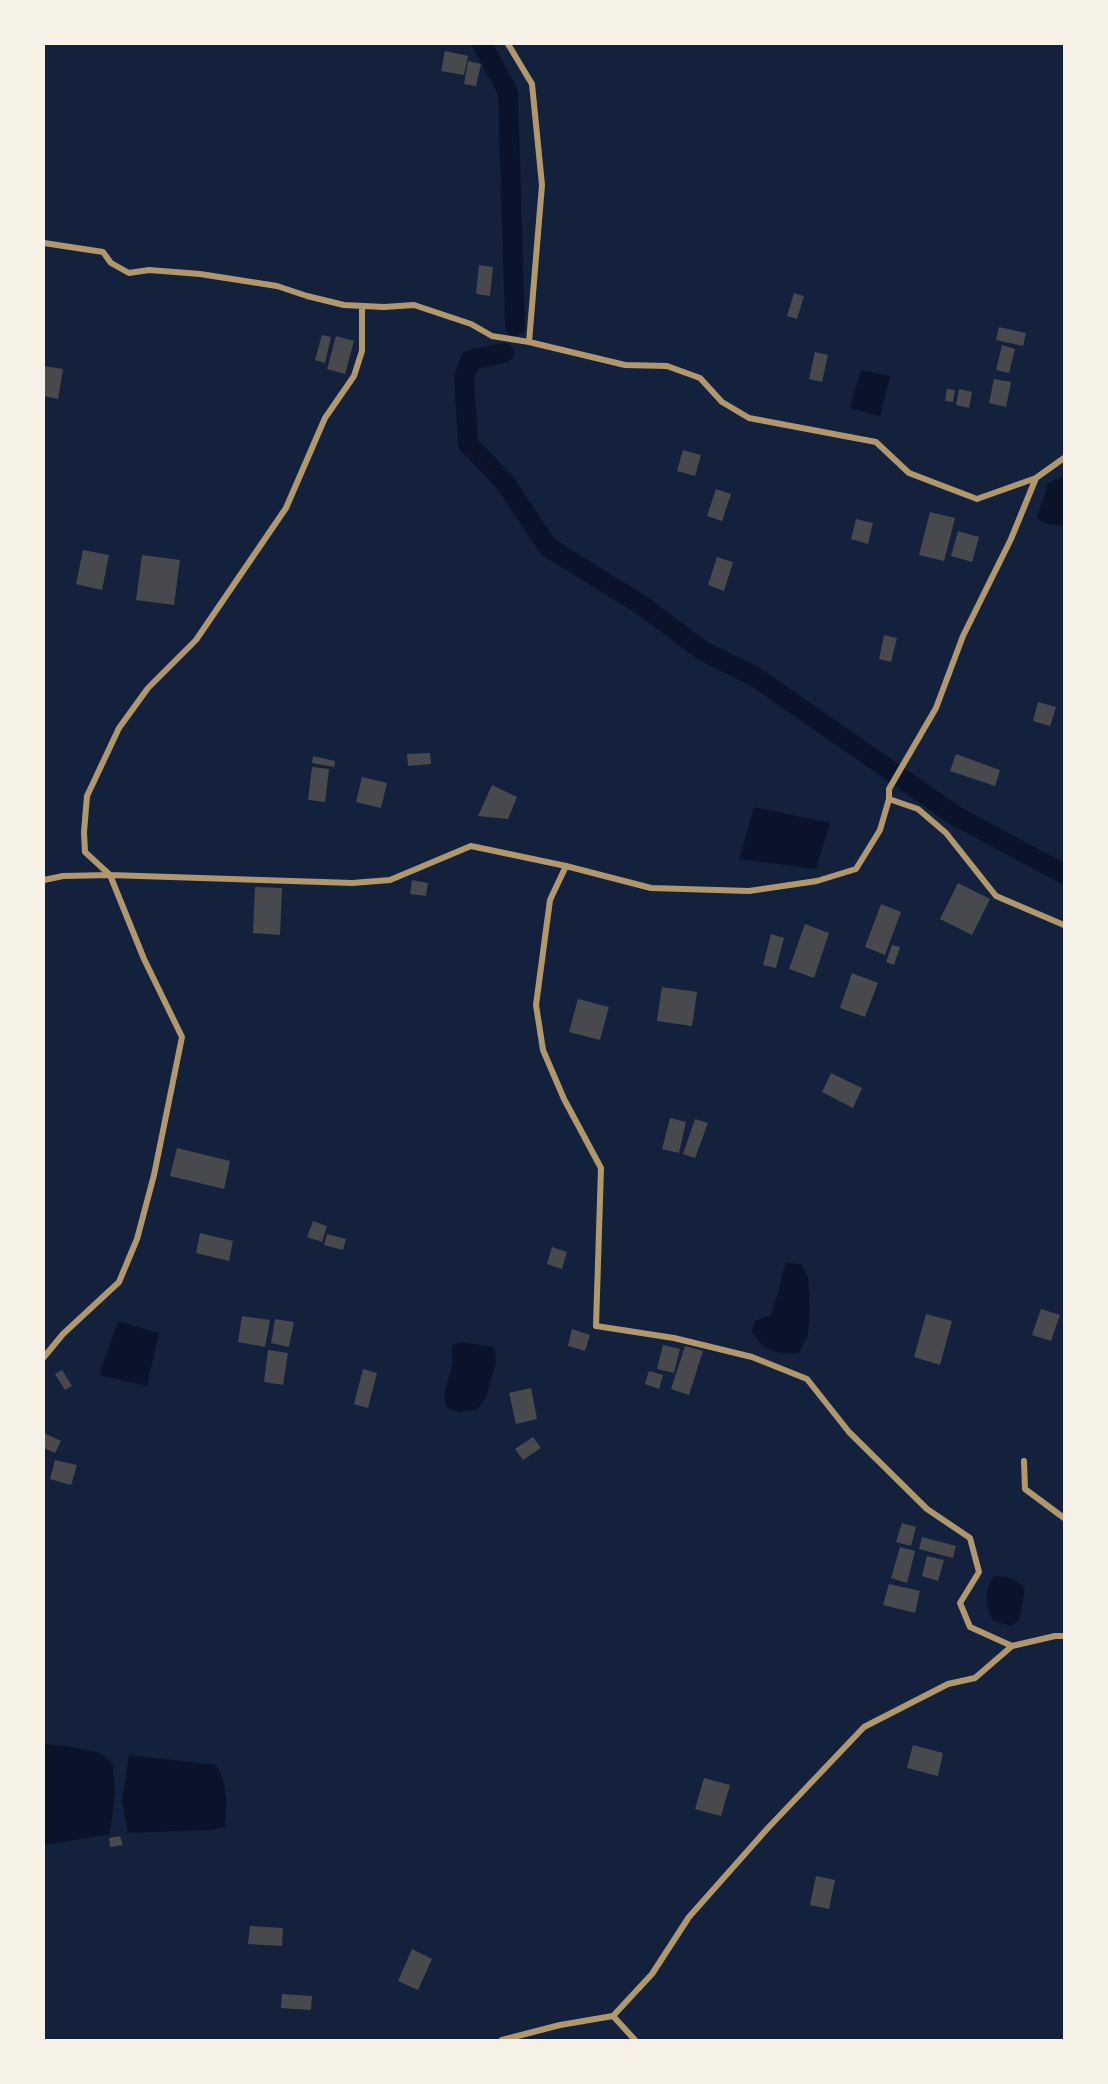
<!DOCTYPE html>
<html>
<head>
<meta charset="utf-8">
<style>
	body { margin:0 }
	#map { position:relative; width:1108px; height:2084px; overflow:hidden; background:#14213d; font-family:Raleway,sans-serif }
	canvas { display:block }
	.frame { position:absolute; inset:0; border:45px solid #f6f1e7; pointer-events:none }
</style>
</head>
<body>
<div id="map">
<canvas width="1108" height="2084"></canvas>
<div class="frame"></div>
</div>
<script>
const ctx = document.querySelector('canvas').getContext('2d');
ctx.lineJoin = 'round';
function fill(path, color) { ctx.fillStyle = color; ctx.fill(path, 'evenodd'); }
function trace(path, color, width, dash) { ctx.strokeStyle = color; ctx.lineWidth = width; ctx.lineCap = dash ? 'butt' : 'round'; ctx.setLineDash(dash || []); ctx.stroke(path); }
const water = new Path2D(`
	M 861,370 L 890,376 L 880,416 L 850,408 Z
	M 1064,476 L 1064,524 C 1055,526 1044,525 1037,518 L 1048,483 Z
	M 754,807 L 830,823 L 816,869 L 739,859 Z
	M 785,1263 L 801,1264 L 808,1277 L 810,1309 L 808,1335 L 799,1353 C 776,1354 763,1352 752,1331 L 756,1320 L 771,1315 L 777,1296 Z
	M 118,1321 L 159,1333 L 147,1386 L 99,1375 Z
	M 460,1342 L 494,1347 L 496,1361 L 486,1399 L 476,1410 L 460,1412 L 448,1409 C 439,1394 450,1381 452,1365 C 453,1358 451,1352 452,1345 Z
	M 994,1576 C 1007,1576 1016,1578 1025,1589 L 1019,1621 L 1011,1626 L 993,1621 C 985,1606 984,1590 994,1576 Z
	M 44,1744 L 68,1746 L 101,1753 L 113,1765 L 115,1793 L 110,1834 L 44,1845 Z
	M 129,1755 L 216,1765 C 228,1782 227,1807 225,1827 L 211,1830 L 128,1833 L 122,1801 Z`);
const canal = new Path2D(`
	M 482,44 L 508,92 L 515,326
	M 504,353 L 470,360 L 464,377 L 468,444 L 504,481 L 548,547 L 643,606 L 703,651 L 754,676 L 956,816 L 1064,874`);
const building = new Path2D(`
	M 445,51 L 468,56 L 464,75 L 441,71 Z
	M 468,61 L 481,64 L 476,86 L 464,84 Z
	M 479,265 L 493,267 L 490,296 L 476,294 Z
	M 794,293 L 804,296 L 797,319 L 787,316 Z
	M 999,327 L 1026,333 L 1023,346 L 996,340 Z
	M 322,335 L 331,337 L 325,363 L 315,360 Z
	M 336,336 L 354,341 L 345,374 L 327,369 Z
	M 1002,345 L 1015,349 L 1009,373 L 996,370 Z
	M 815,352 L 828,355 L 822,382 L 809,379 Z
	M 44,366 L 63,369 L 58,399 L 44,396 Z
	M 994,379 L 1011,382 L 1006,407 L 989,403 Z
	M 947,389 L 955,390 L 953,402 L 945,401 Z
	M 959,389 L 972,392 L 969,408 L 956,405 Z
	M 683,450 L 701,455 L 695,476 L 677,471 Z
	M 716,489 L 731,494 L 722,521 L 707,516 Z
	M 930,512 L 955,518 L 944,561 L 919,555 Z
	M 856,519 L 873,523 L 868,544 L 851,539 Z
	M 958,531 L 979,537 L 972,562 L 951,556 Z
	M 83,550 L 109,555 L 102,590 L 76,584 Z
	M 142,555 L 180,560 L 174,605 L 136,600 Z
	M 717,557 L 733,562 L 724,591 L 708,585 Z
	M 884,635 L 897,638 L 891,662 L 879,659 Z
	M 1038,702 L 1056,707 L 1050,726 L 1033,721 Z
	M 430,753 L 431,764 L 408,766 L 407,754 Z
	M 956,754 L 1000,770 L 995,786 L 950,771 Z
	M 313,756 L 335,761 L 334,767 L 312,763 Z
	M 312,767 L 329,769 L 325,802 L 308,800 Z
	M 362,777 L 387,783 L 381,808 L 356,802 Z
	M 492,785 L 517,797 L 508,819 L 478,816 Z
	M 412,880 L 428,883 L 426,896 L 410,894 Z
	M 958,883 L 990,899 L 972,935 L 940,919 Z
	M 255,887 L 282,888 L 280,935 L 253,933 Z
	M 881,904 L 901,912 L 885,955 L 865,947 Z
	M 805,924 L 829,933 L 814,978 L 789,969 Z
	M 771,934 L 784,938 L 776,968 L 763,965 Z
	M 892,945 L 900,947 L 894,965 L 886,962 Z
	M 852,973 L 878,983 L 865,1017 L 840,1008 Z
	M 662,987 L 697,992 L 692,1026 L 657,1021 Z
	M 578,999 L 609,1007 L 600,1040 L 569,1032 Z
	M 831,1073 L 862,1088 L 853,1108 L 822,1092 Z
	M 670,1118 L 686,1122 L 679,1153 L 662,1149 Z
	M 695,1119 L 708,1123 L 695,1158 L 683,1154 Z
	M 177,1148 L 230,1161 L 224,1189 L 170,1176 Z
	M 313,1221 L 327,1226 L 322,1242 L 307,1237 Z
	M 200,1233 L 233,1241 L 229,1261 L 196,1253 Z
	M 327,1234 L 346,1239 L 343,1250 L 324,1245 Z
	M 552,1247 L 567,1252 L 562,1269 L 547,1264 Z
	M 1041,1309 L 1060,1315 L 1051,1341 L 1032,1335 Z
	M 926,1314 L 952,1321 L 940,1365 L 914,1357 Z
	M 242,1316 L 270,1320 L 265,1347 L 238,1342 Z
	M 275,1319 L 294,1322 L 289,1347 L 271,1343 Z
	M 572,1329 L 590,1335 L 585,1351 L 568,1346 Z
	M 663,1345 L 680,1349 L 674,1373 L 657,1369 Z
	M 685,1346 L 703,1351 L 689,1395 L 671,1389 Z
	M 268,1350 L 288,1353 L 283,1385 L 264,1382 Z
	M 363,1369 L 377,1373 L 368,1408 L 354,1404 Z
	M 62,1370 L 72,1386 L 65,1390 L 55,1374 Z
	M 649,1371 L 663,1375 L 659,1389 L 645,1384 Z
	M 531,1388 L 537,1419 L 516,1424 L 509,1393 Z
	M 44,1433 L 61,1441 L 55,1453 L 44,1448 Z
	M 533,1437 L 541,1448 L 523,1460 L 515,1449 Z
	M 55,1460 L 77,1465 L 71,1485 L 50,1479 Z
	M 902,1523 L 916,1527 L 911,1546 L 896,1542 Z
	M 922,1537 L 956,1546 L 953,1558 L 919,1549 Z
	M 900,1547 L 915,1551 L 907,1583 L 891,1578 Z
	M 927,1556 L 944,1560 L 938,1581 L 922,1576 Z
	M 889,1584 L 920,1591 L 915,1613 L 883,1605 Z
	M 913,1745 L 943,1753 L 938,1776 L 907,1768 Z
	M 704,1778 L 730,1785 L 721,1816 L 695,1809 Z
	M 120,1836 L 123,1845 L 110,1847 L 109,1838 Z
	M 816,1876 L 835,1880 L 829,1909 L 810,1905 Z
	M 250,1926 L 283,1928 L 282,1946 L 248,1944 Z
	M 412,1949 L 432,1959 L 418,1990 L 398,1981 Z
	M 282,1994 L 312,1996 L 311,2010 L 281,2008 Z`);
const minor = new Path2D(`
	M 508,44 L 532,84 L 542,185 L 529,342 L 625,365 L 667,366 L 700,378 L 722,402 L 749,418 L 876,442 L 909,473 L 977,499 L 1036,478
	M 44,243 L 103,252 L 111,263 L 129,273 L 149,270 L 200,274 L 277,286 L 307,296 L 344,305 L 384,307 L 414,305 L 471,324 L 492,336 L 529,342
	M 889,799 L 918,809 L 946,833 L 996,896 L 1064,925
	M 566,866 L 550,900 L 536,1005 L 543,1050 L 564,1099 L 601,1168 L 596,1326 L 674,1338 L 752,1357 L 807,1379 L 849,1432 L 927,1509 L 970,1538 L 979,1572 L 960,1603 L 970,1627 L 1012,1646
	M 44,880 L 63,876 L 110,875 L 352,883 L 390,880 L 471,846 L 566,866 L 651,888 L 749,891 L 817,881 L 856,869 L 880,830 L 889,799 L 889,789 L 936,708 L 963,636 L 1011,539 L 1036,478 L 1064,458
	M 44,1357 L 63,1334 L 119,1282 L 137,1239 L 154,1175 L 182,1037 L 144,959 L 110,875 L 85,852 L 84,832 L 87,796 L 119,728 L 148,688 L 196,640 L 286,508 L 325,418 L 354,376 L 362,351 L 362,307
	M 1024,1461 L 1025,1489 L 1064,1518
	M 613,2016 L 635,2040
	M 502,2040 L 560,2025 L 613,2016 L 652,1974 L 689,1917 L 767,1829 L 864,1727 L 948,1684 L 975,1678 L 1012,1646 L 1055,1636 L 1064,1636`);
fill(water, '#0b132b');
trace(canal, '#0b132b', 20);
fill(building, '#48494c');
trace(minor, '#b1986c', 6);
</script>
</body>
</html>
